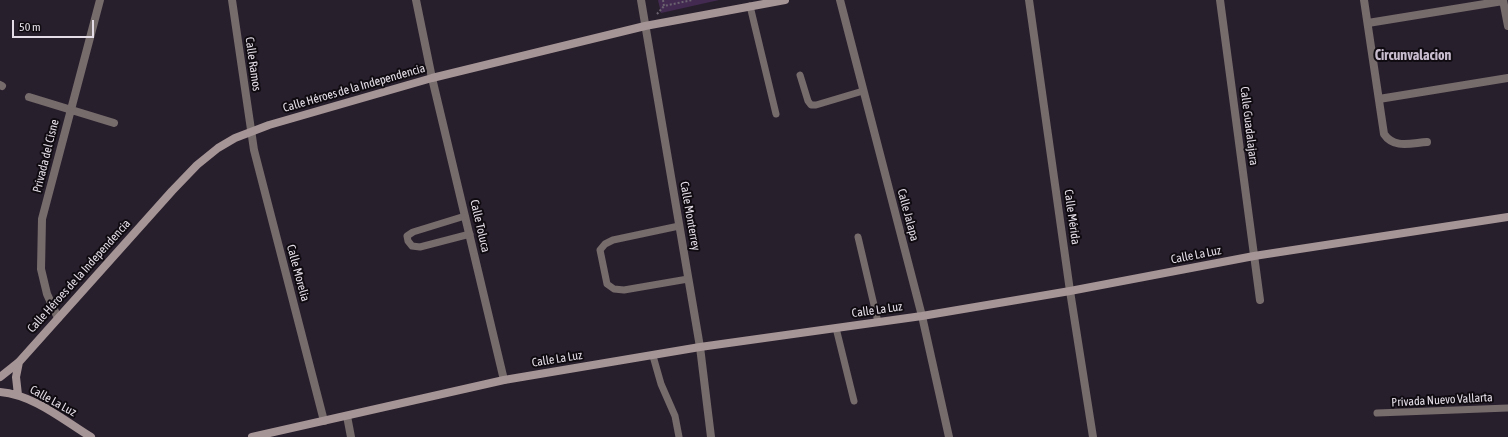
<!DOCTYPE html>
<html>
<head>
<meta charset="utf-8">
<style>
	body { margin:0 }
	#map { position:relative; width:1508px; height:437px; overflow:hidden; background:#281f2d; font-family:"Asap Condensed",sans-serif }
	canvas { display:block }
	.scale { position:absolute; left:12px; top:20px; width:82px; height:18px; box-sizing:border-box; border:2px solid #e4dde7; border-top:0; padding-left:5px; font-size:12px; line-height:14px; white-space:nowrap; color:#e4dde7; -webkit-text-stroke:3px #0f0b11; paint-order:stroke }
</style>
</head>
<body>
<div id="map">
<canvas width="1508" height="437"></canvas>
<div class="scale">50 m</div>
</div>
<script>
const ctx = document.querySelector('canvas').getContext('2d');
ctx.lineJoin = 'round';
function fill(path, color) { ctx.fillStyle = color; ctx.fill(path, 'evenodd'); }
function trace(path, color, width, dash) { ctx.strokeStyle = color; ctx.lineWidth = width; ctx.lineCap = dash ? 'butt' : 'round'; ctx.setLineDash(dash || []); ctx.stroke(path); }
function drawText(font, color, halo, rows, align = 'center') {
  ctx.font = font + ' "Asap Condensed",sans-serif'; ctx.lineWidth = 4; ctx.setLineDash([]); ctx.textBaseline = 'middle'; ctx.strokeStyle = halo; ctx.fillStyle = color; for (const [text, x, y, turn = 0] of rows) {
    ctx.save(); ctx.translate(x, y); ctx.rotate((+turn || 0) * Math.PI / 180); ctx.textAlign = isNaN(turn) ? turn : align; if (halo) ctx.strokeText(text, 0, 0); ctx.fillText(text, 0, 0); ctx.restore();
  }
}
const green = new Path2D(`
	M 658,0 L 719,0 L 661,13 Z`);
const path = new Path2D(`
	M 663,0 L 664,6 L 692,0
	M 657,14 L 664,6`);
const lane = new Path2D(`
	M 750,6 L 776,114
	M 800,75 L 808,101 L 811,105 L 816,105 L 863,91
	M 465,216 L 413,232 L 407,236 L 408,241 L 412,246 L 420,247 L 470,234
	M 679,226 L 613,240 L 605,244 L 600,250 L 607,284 L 614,289 L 624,290 L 688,279
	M 858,237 L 878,322
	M 836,328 L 854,401
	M 653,356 L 661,384 L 675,416 L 679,437
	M 1377,413 L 1508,408`);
const street = new Path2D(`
	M 232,0 L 254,150 L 324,421
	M 416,0 L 432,78 L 504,380
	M 641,0 L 700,347 L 711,437
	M 840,0 L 922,316 L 949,437
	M 1029,0 L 1070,291 L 1093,437
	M 1220,0 L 1260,300
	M 1364,0 L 1384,134 C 1394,149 1411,143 1427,142
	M 1503,0 L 1508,26
	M 1368,23 L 1503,1
	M 0,85 L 2,86
	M 29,97 L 114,123
	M 1379,99 L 1508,78
	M 58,318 L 47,294 L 41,269 L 42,219 L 100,0
	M 347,416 L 351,437`);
const secondary = new Path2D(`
	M 0,377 L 19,362 L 172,191 L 197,165 L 218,148 L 235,138 L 269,125 L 432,78 L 645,26 L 785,0
	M 0,392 C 34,395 63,420 91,437
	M 18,395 L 16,377 L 19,362
	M 252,437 L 504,380 L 700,347 L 922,316 L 1070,291 L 1254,256 L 1508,217`);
const streetNames = [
	["Calle Ramos",253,64,82],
	["Calle Héroes de la Independencia",354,88,-16],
	["Calle Guadalajara",1249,126,83],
	["Privada del Cisne",46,156,-76],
	["Calle Jalapa",908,215,75],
	["Calle Monterrey",690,216,80],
	["Calle Mérida",1072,217,82],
	["Calle Toluca",480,226,77],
	["Calle La Luz",1196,255,-11],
	["Calle Morelia",298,273,75],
	["Calle Héroes de la Independencia",79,276,-48],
	["Calle La Luz",877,310,-8],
	["Calle La Luz",557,359,-9],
	["Privada Nuevo Vallarta",1442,400,-3],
	["Calle La Luz",53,401,29]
];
const quarterNames = [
	["Circunvalacion",1413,56]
];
fill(green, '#432a51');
trace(path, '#6a626f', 2, [2, 2]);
trace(lane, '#766c6c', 7);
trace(street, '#766c6c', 8);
trace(secondary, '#a69596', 8);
drawText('12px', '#e4dde7', '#0f0b11', streetNames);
drawText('bold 14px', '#c8bccf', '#0f0b11', quarterNames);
</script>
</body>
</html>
